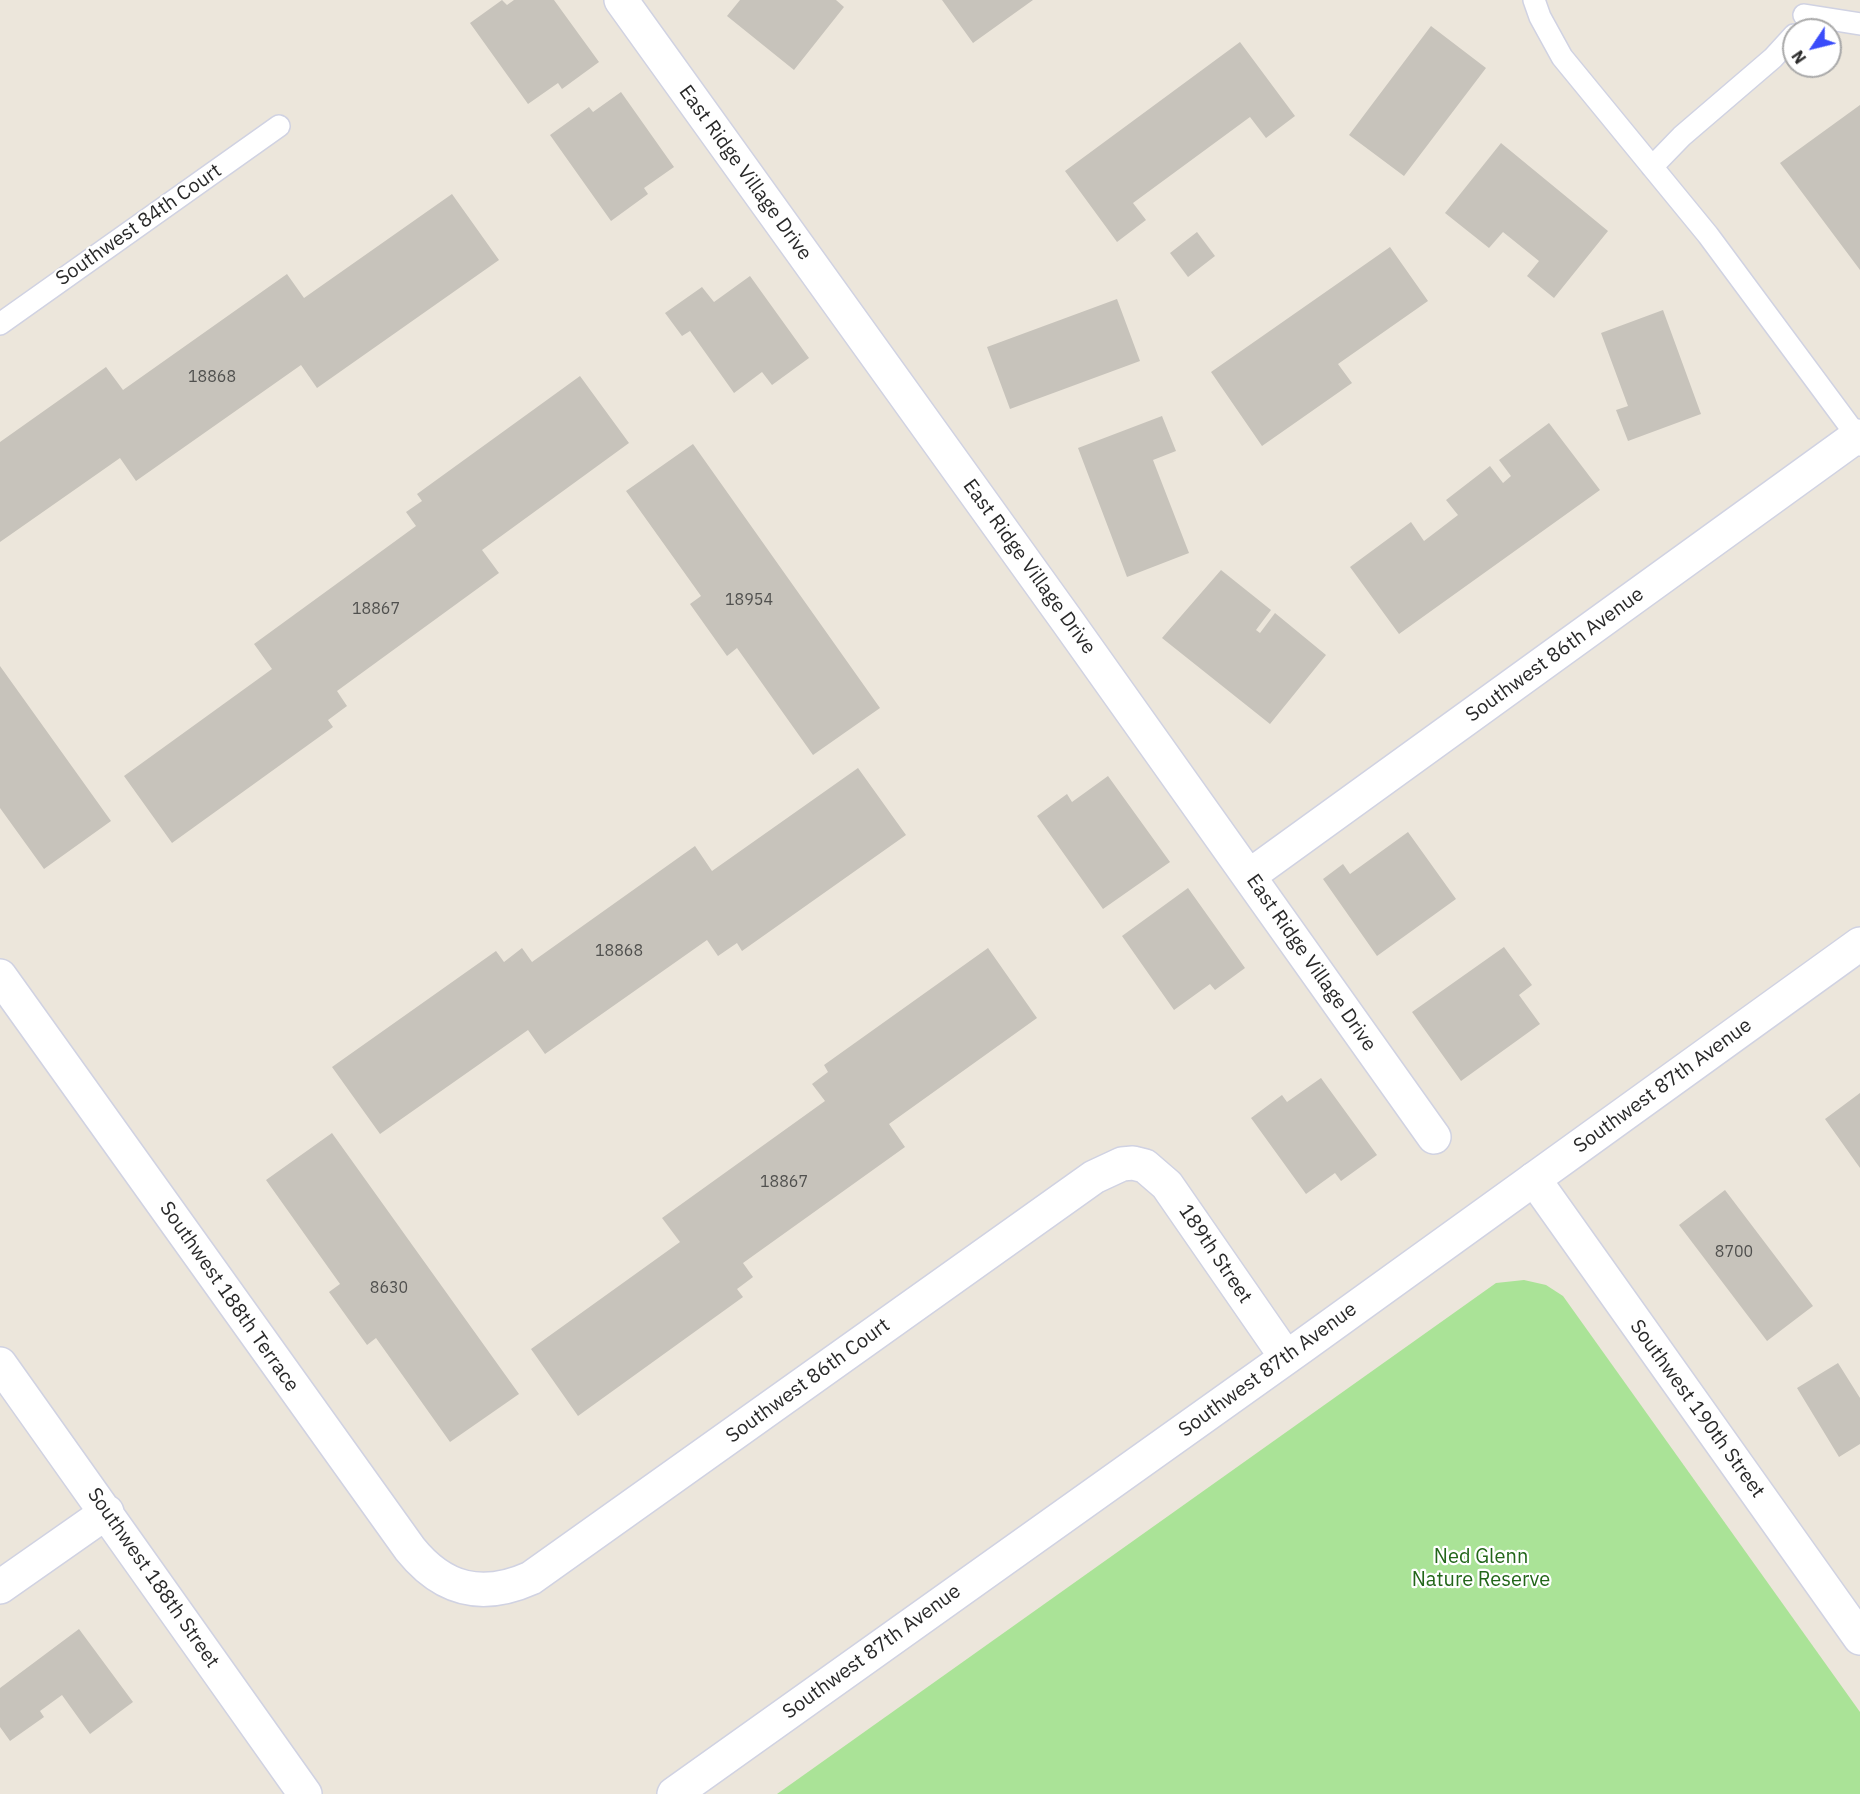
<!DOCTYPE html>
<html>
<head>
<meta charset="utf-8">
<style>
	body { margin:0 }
	#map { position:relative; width:1860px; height:1794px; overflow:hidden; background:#ece6db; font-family:"IBM Plex Sans",sans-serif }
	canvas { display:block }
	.north { position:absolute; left:1782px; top:18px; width:60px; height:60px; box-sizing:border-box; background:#fff; border:2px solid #a9a9a9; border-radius:50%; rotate:235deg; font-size:16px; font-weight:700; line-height:24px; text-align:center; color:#292929 }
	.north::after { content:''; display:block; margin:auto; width:21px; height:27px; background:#3a4cfa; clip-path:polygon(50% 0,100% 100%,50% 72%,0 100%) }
</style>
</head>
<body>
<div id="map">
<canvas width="1860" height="1794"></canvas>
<div class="north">N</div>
</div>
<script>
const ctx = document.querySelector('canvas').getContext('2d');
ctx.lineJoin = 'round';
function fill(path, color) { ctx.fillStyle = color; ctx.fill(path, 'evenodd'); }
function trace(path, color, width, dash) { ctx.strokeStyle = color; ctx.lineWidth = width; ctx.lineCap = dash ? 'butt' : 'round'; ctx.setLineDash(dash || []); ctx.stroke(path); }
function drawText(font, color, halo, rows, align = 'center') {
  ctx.font = font + ' "IBM Plex Sans",sans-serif'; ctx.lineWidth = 4.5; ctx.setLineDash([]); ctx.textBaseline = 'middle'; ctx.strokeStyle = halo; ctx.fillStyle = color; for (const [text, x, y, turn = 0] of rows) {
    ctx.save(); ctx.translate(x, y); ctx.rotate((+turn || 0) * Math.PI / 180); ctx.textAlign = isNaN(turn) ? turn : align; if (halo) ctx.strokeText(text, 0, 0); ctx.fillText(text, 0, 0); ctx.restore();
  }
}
const green = new Path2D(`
	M 1524,1280 L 1546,1285 L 1563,1296 L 1860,1712 L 1860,1794 L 777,1794 L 1496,1283 Z`);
const building = new Path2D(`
	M 502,0 L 507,5 L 514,0 L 554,0 L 599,62 L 562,89 L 558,83 L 528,104 L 470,23 Z
	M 740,0 L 836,0 L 844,7 L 794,70 L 727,16 Z
	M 942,0 L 1033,0 L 973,43 Z
	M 1431,26 L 1486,68 L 1404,176 L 1349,135 Z
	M 1240,42 L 1295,116 L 1266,138 L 1250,117 L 1133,203 L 1146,220 L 1117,242 L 1065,171 Z
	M 621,92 L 674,167 L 644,188 L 648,194 L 611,221 L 550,135 L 589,107 L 593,112 Z
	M 1860,105 L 1860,270 L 1780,163 Z
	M 1501,143 L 1608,231 L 1554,298 L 1527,276 L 1539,261 L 1503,232 L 1489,248 L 1445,213 Z
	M 452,194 L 499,260 L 317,388 L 301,365 L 136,481 L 120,458 L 0,542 L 0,442 L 106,367 L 123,390 L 287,274 L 304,298 Z
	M 1197,232 L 1215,256 L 1188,277 L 1170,253 Z
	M 1390,247 L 1428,301 L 1338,364 L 1352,383 L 1262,446 L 1211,372 Z
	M 750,276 L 809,358 L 772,385 L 762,372 L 734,393 L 690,331 L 682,336 L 665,313 L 702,287 L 714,302 Z
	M 1117,299 L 1140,361 L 1010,409 L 987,347 Z
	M 1663,310 L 1701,414 L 1628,441 L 1616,410 L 1628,406 L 1601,333 Z
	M 580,376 L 629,443 L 482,550 L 499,573 L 337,691 L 347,706 L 328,720 L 333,727 L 172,843 L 124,776 L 272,669 L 254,644 L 416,526 L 406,512 L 422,501 L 417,494 Z
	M 1162,416 L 1176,451 L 1153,460 L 1189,553 L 1127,577 L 1078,448 Z
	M 1549,423 L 1600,490 L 1399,634 L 1350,567 L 1411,522 L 1424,541 L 1458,515 L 1446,500 L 1490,466 L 1503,483 L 1511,476 L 1499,460 Z
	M 693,444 L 880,708 L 813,755 L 737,648 L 727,656 L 690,604 L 701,596 L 626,491 Z
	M 1221,570 L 1271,610 L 1256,630 L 1260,633 L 1275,613 L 1326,655 L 1270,724 L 1162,638 Z
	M 0,666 L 111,821 L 44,869 L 0,808 Z
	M 858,768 L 906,835 L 742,951 L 737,943 L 718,956 L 707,940 L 545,1054 L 528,1030 L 380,1134 L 332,1067 L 496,951 L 504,962 L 522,948 L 532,962 L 695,846 L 712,871 Z
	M 1108,776 L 1170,862 L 1103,909 L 1037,816 L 1067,794 L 1072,802 Z
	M 1408,832 L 1456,899 L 1377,956 L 1323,879 L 1343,864 L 1350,874 Z
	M 1188,888 L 1245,968 L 1215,990 L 1210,984 L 1174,1010 L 1122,936 Z
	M 1504,947 L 1532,985 L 1519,995 L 1540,1024 L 1461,1081 L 1412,1012 Z
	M 988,948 L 1037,1018 L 889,1124 L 905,1147 L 743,1263 L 753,1277 L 737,1289 L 743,1297 L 578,1416 L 531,1349 L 680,1242 L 662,1218 L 825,1101 L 812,1084 L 828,1072 L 824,1065 Z
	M 1321,1078 L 1377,1155 L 1341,1181 L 1335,1173 L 1306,1194 L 1251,1118 L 1282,1095 L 1287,1102 Z
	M 1860,1093 L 1860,1168 L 1825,1119 Z
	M 332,1133 L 519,1394 L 450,1442 L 376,1338 L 367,1345 L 329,1292 L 340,1284 L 266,1180 Z
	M 1725,1190 L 1813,1306 L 1767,1341 L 1679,1225 Z
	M 1838,1363 L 1860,1398 L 1860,1444 L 1839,1457 L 1797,1388 Z
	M 79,1629 L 133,1702 L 90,1734 L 62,1695 L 40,1711 L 44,1717 L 10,1741 L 0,1727 L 0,1688 Z`);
const service = new Path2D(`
	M 1534,0 L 1540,17 L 1562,57 L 1708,235 L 1857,436
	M 1804,15 L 1860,24
	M 1652,167 L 1682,136 L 1773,58 L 1794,35
	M 0,324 L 279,126`);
const minor = new Path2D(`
	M 621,0 L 1068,622 L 1434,1137
	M 1249,876 L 1857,436 L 1860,439
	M 0,976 L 410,1549 C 443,1590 482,1600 531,1578 L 1094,1177 L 1122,1164 L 1133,1163 L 1145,1166 L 1167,1185 L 1286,1357
	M 1534,1179 L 1860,1638
	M 0,1364 L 305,1794
	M 0,1587 L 107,1512`);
const tertiary = new Path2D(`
	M 674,1794 L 1304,1345 L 1860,944`);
const numberNames = [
	["18868",212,377],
	["18954",749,600],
	["18867",376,609],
	["18868",619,951],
	["18867",784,1182],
	["8700",1734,1252],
	["8630",389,1288]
];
const streetNames = [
	["East Ridge Village Drive",745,173,54],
	["Southwest 84th Court",139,225,-35],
	["East Ridge Village Drive",1029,567,54],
	["Southwest 86th Avenue",1555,655,-36],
	["East Ridge Village Drive",1311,963,55],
	["Southwest 87th Avenue",1663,1086,-36],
	["189th Street",1215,1254,56],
	["Southwest 188th Terrace",229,1297,55],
	["Southwest 87th Avenue",1268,1370,-36],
	["Southwest 86th Court",808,1381,-36],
	["Southwest 190th Street",1697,1409,54],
	["Southwest 188th Street",153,1578,55],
	["Southwest 87th Avenue",872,1652,-36]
];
const parkNames = [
	["Ned Glenn",1481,1557],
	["Nature Reserve",1481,1580]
];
fill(green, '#aae397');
fill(building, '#c7c3bb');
trace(service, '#d0d2e2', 24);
trace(minor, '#d0d2e2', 36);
trace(tertiary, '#d0d2e2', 36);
trace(service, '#fff', 21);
trace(minor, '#fff', 33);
trace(tertiary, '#fff', 33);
drawText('16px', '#50504e', null, numberNames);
drawText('20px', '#292929', '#fff', streetNames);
drawText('20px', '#226619', '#fff', parkNames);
</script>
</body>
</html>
